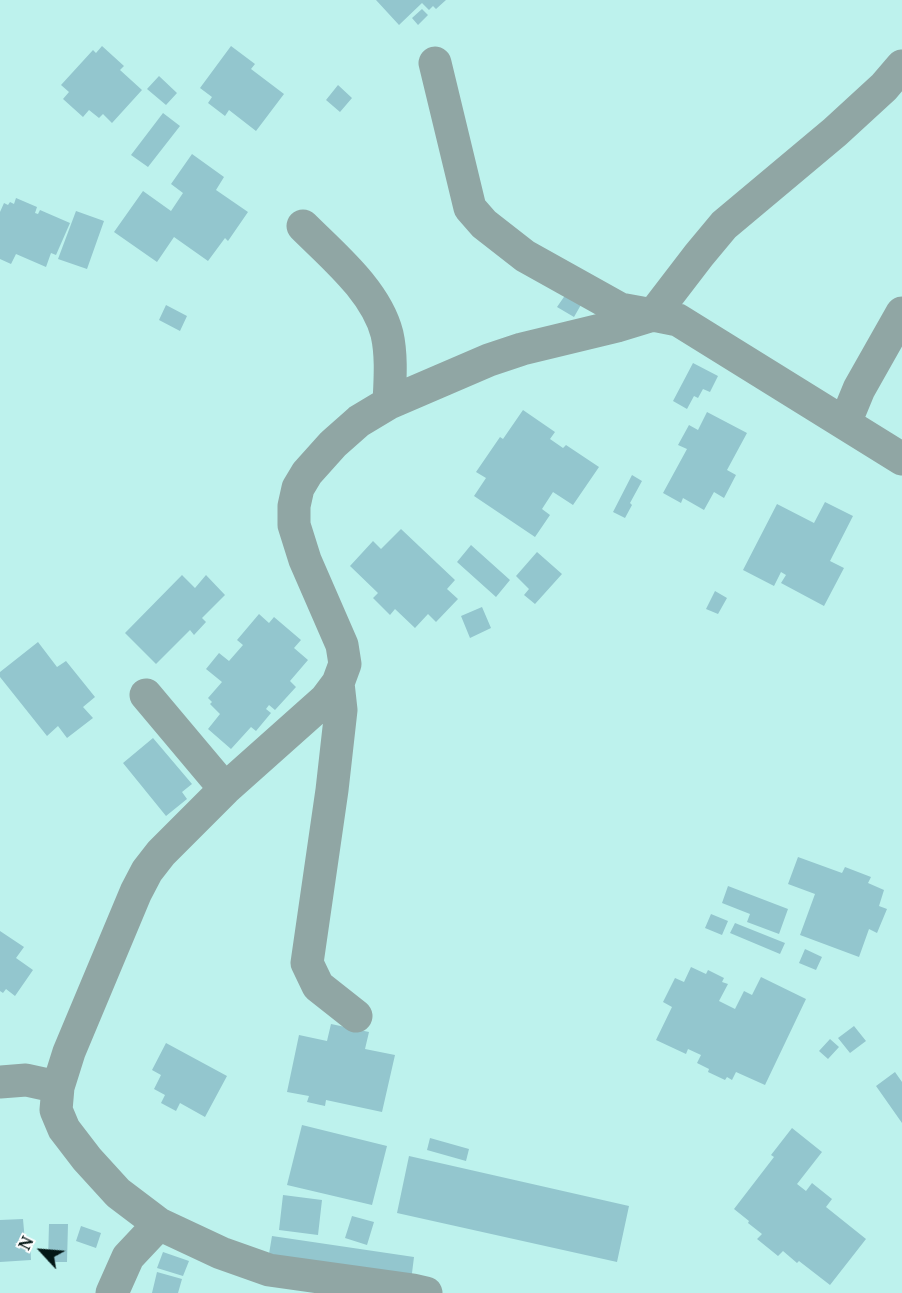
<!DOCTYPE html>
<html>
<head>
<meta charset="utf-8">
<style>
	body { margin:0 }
	#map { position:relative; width:902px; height:1293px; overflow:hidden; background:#bdf2ed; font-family:"Noto Serif",serif }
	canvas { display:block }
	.north { position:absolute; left:12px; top:1221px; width:60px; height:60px; -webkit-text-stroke:4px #fff; paint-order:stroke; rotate:296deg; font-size:16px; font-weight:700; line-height:24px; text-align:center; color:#041716 }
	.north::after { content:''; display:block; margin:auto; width:21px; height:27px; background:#041716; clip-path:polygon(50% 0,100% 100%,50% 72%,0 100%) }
</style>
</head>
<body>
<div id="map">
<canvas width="902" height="1293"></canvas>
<div class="north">N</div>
</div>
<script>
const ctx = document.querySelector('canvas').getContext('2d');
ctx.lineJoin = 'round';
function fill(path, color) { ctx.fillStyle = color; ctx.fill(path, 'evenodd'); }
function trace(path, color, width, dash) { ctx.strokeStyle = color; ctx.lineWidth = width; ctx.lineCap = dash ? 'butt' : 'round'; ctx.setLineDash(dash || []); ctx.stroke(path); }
const building = new Path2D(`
	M 376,0 L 446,0 L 436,9 L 433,6 L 429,10 L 422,3 L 399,25 Z
	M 422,9 L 428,15 L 418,25 L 412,18 Z
	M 102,46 L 124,66 L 120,70 L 142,90 L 112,123 L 103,114 L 99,118 L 89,110 L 83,117 L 63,99 L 69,92 L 61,85 L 93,50 L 96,53 Z
	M 231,46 L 255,64 L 251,69 L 284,94 L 256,131 L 229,110 L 225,116 L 208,103 L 212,97 L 200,88 Z
	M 159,76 L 177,93 L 166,105 L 147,89 Z
	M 338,85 L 352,98 L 340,112 L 326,100 Z
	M 163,113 L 180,126 L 148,167 L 131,155 Z
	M 192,154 L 224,177 L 216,190 L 248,212 L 228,241 L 225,238 L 208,261 L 174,237 L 157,262 L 114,232 L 143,191 L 171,211 L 183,193 L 171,184 Z
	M 16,198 L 37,207 L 35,213 L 38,214 L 40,210 L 70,223 L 56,255 L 51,253 L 46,267 L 16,254 L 11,264 L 0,259 L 0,212 L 4,203 L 8,205 L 10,202 L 14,204 Z
	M 76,211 L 104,221 L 87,269 L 58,259 Z
	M 566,294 L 582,303 L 574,317 L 557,307 Z
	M 166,305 L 187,316 L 180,331 L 159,320 Z
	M 693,363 L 718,376 L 710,392 L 703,389 L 698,398 L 694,396 L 687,409 L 673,401 Z
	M 523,410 L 555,432 L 550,439 L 563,448 L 566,445 L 599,467 L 573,505 L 553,492 L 542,509 L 550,515 L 535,537 L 474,496 L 486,478 L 476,472 L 500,437 L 503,439 Z
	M 707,412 L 747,433 L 727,470 L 736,475 L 724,498 L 714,492 L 704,510 L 683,498 L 681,503 L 663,493 L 687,449 L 678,445 L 689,425 L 698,430 Z
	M 632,475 L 642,481 L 630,503 L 632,505 L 625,518 L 613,512 Z
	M 825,502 L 853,516 L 830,561 L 844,568 L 824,606 L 781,583 L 786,575 L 781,572 L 774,586 L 743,570 L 777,504 L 814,523 Z
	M 401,529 L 455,580 L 447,589 L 458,599 L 436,622 L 428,614 L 415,628 L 395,609 L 390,615 L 373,598 L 378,593 L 350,566 L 373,541 L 381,549 Z
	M 471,545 L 510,580 L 496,597 L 457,562 Z
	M 537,552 L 562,574 L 535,604 L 524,595 L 529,589 L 516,576 Z
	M 182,575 L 195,588 L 206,575 L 225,595 L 202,618 L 206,622 L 194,635 L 190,630 L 156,664 L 125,633 Z
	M 715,591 L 727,598 L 718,614 L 706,609 Z
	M 482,607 L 491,628 L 470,638 L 461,616 Z
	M 259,614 L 269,623 L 274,617 L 301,640 L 294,648 L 308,660 L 290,681 L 296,687 L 275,710 L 269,705 L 266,709 L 271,713 L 256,731 L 251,727 L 231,749 L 208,729 L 220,714 L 210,704 L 212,702 L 208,698 L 222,682 L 206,669 L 219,653 L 229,661 L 243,645 L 237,640 Z
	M 38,642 L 57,667 L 66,661 L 95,697 L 83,707 L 93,718 L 67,738 L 58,726 L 47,736 L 0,677 L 0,672 Z
	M 153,738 L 192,784 L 182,792 L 187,799 L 166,816 L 123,763 Z
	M 798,857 L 842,873 L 845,867 L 871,877 L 868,883 L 884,890 L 879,906 L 887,909 L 877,933 L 869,929 L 859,957 L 800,935 L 815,894 L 788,884 Z
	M 728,886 L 788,909 L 779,934 L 747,922 L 750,914 L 722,903 Z
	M 711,914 L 728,921 L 722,935 L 705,928 Z
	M 735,923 L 785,943 L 780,954 L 730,933 Z
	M 0,931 L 24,947 L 16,958 L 33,970 L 15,996 L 6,989 L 3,993 L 0,991 Z
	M 805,949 L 822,957 L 816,970 L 799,963 Z
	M 691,967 L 706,974 L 708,970 L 724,978 L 722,982 L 728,984 L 719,1001 L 735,1009 L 744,991 L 752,995 L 761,977 L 806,999 L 765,1085 L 736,1072 L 732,1080 L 727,1077 L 725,1080 L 708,1072 L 709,1069 L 697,1063 L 701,1055 L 688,1049 L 686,1054 L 656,1040 L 672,1007 L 663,1002 L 675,978 L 684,982 Z
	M 331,1024 L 369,1032 L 365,1049 L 395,1055 L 382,1112 L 326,1100 L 325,1106 L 307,1102 L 309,1096 L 287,1092 L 299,1035 L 327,1041 Z
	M 854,1026 L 866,1041 L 850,1053 L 838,1038 Z
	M 830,1039 L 839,1047 L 828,1059 L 819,1051 Z
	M 166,1043 L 227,1076 L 205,1117 L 180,1103 L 176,1111 L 161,1103 L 165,1095 L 154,1089 L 161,1075 L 152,1070 Z
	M 895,1072 L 902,1082 L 902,1123 L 876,1086 Z
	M 302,1125 L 387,1146 L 372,1205 L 287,1185 Z
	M 792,1128 L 822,1152 L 797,1184 L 806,1191 L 812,1183 L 832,1199 L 826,1207 L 866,1239 L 830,1285 L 799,1261 L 797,1263 L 783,1251 L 778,1256 L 757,1239 L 762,1234 L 748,1223 L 749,1221 L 734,1209 L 774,1157 L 771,1155 Z
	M 430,1138 L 469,1149 L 466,1161 L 427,1150 Z
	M 409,1156 L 629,1206 L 617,1262 L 397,1213 Z
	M 283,1195 L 322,1200 L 318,1235 L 279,1230 Z
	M 352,1216 L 374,1222 L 367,1245 L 345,1238 Z
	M 23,1219 L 25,1242 L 30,1241 L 31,1260 L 0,1262 L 0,1220 Z
	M 49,1224 L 68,1224 L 67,1262 L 48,1262 Z
	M 81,1226 L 101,1233 L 96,1248 L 76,1241 Z
	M 272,1236 L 414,1257 L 411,1281 L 268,1260 Z
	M 163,1252 L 189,1261 L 183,1276 L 157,1268 Z
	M 157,1272 L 182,1279 L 178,1293 L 152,1293 Z`);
const minor = new Path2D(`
	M 435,63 L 470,208 L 484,224 L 525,256 L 620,309 L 653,315 L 699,255 L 724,225 L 835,132 L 884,87 L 902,66
	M 303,226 C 333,256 376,291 387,334 C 392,356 390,381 389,403
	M 845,423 L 859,389 L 902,313
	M 338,683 L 341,710 L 332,790 L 307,963 L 318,986 L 356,1016
	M 146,695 L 225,789
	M 0,1082 L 26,1080 L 58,1087
	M 112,1293 L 128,1257 L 159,1224
	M 426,1293 L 413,1290 L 269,1270 L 221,1253 L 159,1224 L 118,1193 L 87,1159 L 64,1129 L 56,1110 L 58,1087 L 69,1052 L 136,892 L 147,871 L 161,853 L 225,789 L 326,699 L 338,683 L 345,664 L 342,645 L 305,560 L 294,525 L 294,506 L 298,488 L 307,473 L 333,444 L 359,421 L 389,403 L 489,360 L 522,349 L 617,326 L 653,315 L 678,320 L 902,459`);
fill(building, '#93c6ce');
trace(minor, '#90a6a4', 33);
</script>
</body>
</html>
